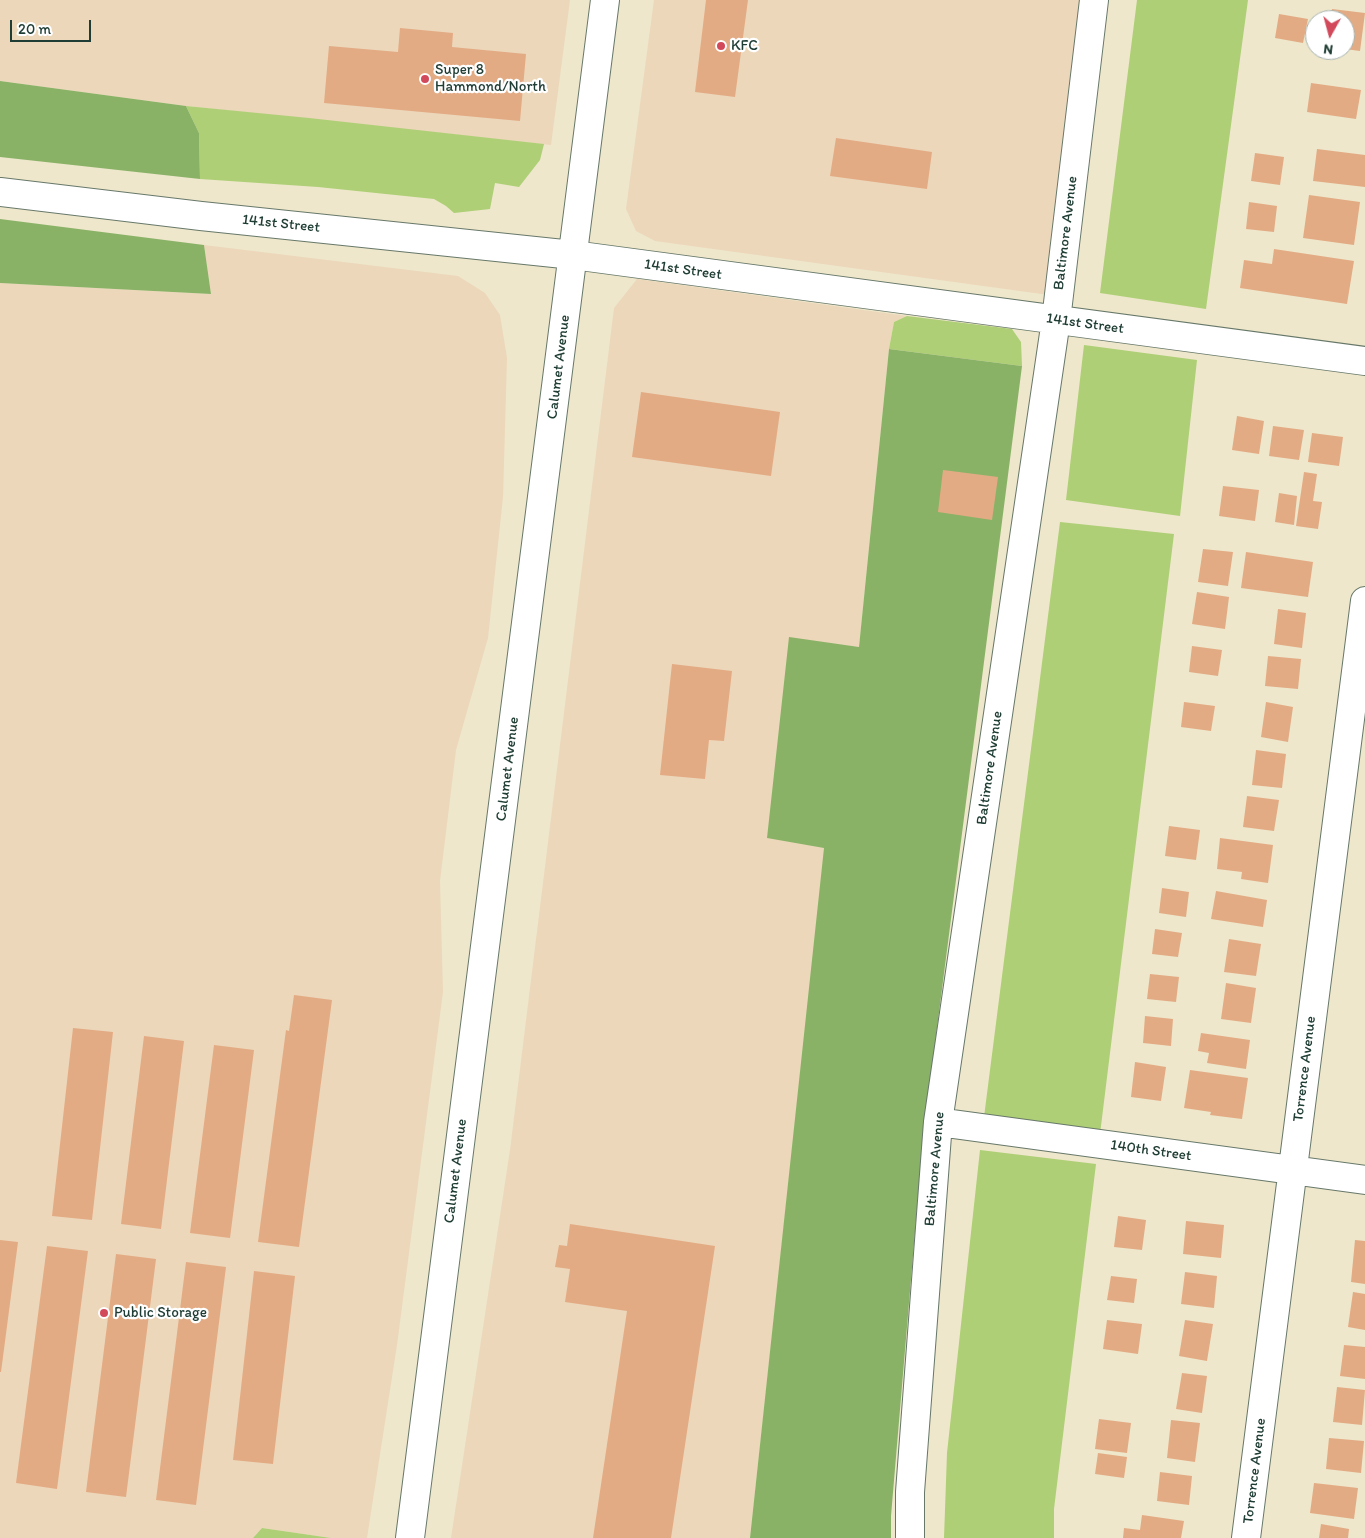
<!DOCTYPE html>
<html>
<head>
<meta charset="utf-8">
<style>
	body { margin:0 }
	#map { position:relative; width:1365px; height:1538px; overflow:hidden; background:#eee7cb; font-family:Itim,sans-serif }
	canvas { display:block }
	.north { position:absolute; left:1305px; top:10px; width:50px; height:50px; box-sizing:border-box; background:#fff; border:1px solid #a5b1ae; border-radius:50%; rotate:187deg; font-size:14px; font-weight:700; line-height:20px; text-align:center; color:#1f3d34 }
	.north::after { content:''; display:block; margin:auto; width:18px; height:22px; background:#d1495b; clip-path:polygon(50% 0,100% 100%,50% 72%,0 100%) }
	.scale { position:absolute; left:10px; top:20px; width:81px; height:22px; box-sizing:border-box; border:2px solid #1f3d34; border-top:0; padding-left:6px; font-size:15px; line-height:18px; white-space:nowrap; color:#1f3d34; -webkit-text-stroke:4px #fff; paint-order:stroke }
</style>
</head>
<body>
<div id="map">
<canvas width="1365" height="1538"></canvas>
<div class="north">N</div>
<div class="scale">20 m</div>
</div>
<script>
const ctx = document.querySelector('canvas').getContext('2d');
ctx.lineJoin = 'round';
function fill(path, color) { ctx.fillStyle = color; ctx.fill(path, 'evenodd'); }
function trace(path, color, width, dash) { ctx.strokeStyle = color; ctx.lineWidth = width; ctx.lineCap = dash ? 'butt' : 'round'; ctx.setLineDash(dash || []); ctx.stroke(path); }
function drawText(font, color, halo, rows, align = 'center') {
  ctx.font = font + ' Itim,sans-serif'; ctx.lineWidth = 4.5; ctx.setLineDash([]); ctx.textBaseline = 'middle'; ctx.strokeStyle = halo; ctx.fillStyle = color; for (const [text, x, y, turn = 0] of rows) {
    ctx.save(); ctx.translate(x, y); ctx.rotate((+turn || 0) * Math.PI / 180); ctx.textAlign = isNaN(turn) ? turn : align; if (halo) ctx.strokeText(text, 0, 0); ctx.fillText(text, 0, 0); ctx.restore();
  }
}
const built = new Path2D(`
	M 0,0 L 570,0 L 551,145 L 186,106 L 0,81 Z
	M 654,0 L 1083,0 L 1049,295 L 655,241 L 636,231 L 626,209 Z
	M 204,245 L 458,276 L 485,293 L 500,315 L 507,358 L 503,497 L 488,638 L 456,750 L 440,881 L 443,992 L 397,1345 L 367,1538 L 331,1538 L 262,1528 L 253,1538 L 0,1538 L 0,283 L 211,294 Z
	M 637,279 L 907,316 L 894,322 L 889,349 L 859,647 L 789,638 L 825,848 L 750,1538 L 451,1538 L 510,1150 L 614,308 Z`);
const green = new Path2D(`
	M 1137,0 L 1248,0 L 1206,309 L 1100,293 Z
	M 186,106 L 309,118 L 544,144 L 540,160 L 519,187 L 495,183 L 490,209 L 454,213 L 446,206 L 434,199 L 318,187 L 200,179 L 199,133 Z
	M 907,316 L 1012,329 L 1021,342 L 1022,366 L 889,349 L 894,322 Z
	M 1084,345 L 1197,360 L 1180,516 L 1066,500 Z
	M 1060,522 L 1174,534 L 1100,1134 L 984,1117 Z
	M 980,1150 L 1096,1164 L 1054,1509 L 1054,1538 L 944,1538 L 947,1453 Z
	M 262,1528 L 331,1538 L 253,1538 Z`);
const forest = new Path2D(`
	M 0,81 L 186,106 L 199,133 L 200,179 L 0,157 Z
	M 0,219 L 204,245 L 211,294 L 0,283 Z
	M 889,349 L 1022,366 L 923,1137 L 891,1516 L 891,1538 L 750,1538 L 824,848 L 767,838 L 789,637 L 859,647 Z`);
const building = new Path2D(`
	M 706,0 L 748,0 L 735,97 L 695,92 Z
	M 1332,9 L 1365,13 L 1360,51 L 1345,49 L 1345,20 L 1331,20 Z
	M 1279,14 L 1308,19 L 1303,43 L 1275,38 Z
	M 400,28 L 453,33 L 452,47 L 526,54 L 520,121 L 324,103 L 329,46 L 398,52 Z
	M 1311,83 L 1361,90 L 1356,119 L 1307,112 Z
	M 836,138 L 932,152 L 927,189 L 830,176 Z
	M 1317,149 L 1365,155 L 1365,187 L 1313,181 Z
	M 1255,153 L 1284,157 L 1280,185 L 1251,181 Z
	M 1309,195 L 1360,202 L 1354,245 L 1303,238 Z
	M 1249,202 L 1277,206 L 1274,232 L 1246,229 Z
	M 1274,249 L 1354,261 L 1347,304 L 1240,288 L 1244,260 L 1272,264 Z
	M 641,392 L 780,412 L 771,476 L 632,457 Z
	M 1237,416 L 1264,421 L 1259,454 L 1232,450 Z
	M 1273,426 L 1304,430 L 1299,460 L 1269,456 Z
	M 1312,433 L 1343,437 L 1339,466 L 1308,462 Z
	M 943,470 L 998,477 L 992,520 L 938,512 Z
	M 1304,472 L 1317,474 L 1313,501 L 1322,502 L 1318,529 L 1296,526 Z
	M 1223,486 L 1259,490 L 1255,521 L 1219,516 Z
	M 1279,493 L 1297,496 L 1294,525 L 1275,522 Z
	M 1203,549 L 1233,552 L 1228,586 L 1198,582 Z
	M 1246,552 L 1313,562 L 1308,597 L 1241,588 Z
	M 1197,592 L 1229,597 L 1225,629 L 1192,624 Z
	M 1278,609 L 1306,613 L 1302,648 L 1274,644 Z
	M 1192,646 L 1222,650 L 1218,676 L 1189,672 Z
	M 1268,656 L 1301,659 L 1298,689 L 1265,686 Z
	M 672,664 L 732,671 L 724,741 L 709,740 L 705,779 L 660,775 Z
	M 1184,702 L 1215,706 L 1211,731 L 1181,727 Z
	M 1266,702 L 1293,707 L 1288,742 L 1261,737 Z
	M 1256,750 L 1286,754 L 1282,788 L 1252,785 Z
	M 1247,796 L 1279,800 L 1274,831 L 1243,827 Z
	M 1169,826 L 1200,830 L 1196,860 L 1165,856 Z
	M 1220,838 L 1273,845 L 1268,883 L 1241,879 L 1242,872 L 1217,869 Z
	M 1162,888 L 1189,892 L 1186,917 L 1159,913 Z
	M 1216,891 L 1267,900 L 1263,927 L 1211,919 Z
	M 1155,929 L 1182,933 L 1178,957 L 1152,954 Z
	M 1229,939 L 1261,944 L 1256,976 L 1224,972 Z
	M 1150,974 L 1179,977 L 1176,1002 L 1147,999 Z
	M 1226,983 L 1256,988 L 1251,1023 L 1221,1019 Z
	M 294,995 L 332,1000 L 299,1247 L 258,1242 L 286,1030 L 289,1031 Z
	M 1145,1016 L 1173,1019 L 1171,1046 L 1143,1043 Z
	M 73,1028 L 113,1032 L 92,1220 L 52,1216 Z
	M 1201,1033 L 1250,1040 L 1246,1069 L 1207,1063 L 1209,1053 L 1198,1051 Z
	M 144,1036 L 184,1041 L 161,1229 L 121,1224 Z
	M 214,1045 L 254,1050 L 230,1238 L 190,1233 Z
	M 1135,1062 L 1166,1067 L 1161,1101 L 1131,1097 Z
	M 1190,1070 L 1248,1078 L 1242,1119 L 1210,1115 L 1211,1112 L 1184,1108 Z
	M 1118,1216 L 1146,1220 L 1142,1250 L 1114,1247 Z
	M 1186,1221 L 1224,1225 L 1221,1258 L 1183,1254 Z
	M 570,1224 L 715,1246 L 671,1538 L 593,1538 L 627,1311 L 565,1302 L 570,1269 L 555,1267 L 559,1245 L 567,1246 Z
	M 0,1240 L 18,1242 L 1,1372 L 0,1372 Z
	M 1355,1240 L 1365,1241 L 1365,1284 L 1351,1282 Z
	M 47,1246 L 88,1251 L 57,1489 L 16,1483 Z
	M 116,1254 L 156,1259 L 126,1497 L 86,1492 Z
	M 186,1262 L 226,1267 L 196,1505 L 156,1500 Z
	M 254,1271 L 295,1276 L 273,1464 L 233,1460 Z
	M 1185,1272 L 1217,1276 L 1214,1308 L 1181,1304 Z
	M 1111,1276 L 1137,1279 L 1134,1303 L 1107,1300 Z
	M 1353,1292 L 1365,1294 L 1365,1330 L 1348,1327 Z
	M 1107,1320 L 1142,1324 L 1138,1354 L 1103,1349 Z
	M 1185,1320 L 1213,1324 L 1207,1361 L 1179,1356 Z
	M 1344,1345 L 1365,1347 L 1365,1379 L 1340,1376 Z
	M 1182,1373 L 1207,1376 L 1202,1413 L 1176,1409 Z
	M 1337,1387 L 1365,1390 L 1362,1425 L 1333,1422 Z
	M 1099,1419 L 1131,1423 L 1127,1453 L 1095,1449 Z
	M 1171,1420 L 1200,1423 L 1195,1462 L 1167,1458 Z
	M 1329,1438 L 1364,1441 L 1361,1473 L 1326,1469 Z
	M 1098,1453 L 1127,1457 L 1124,1478 L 1095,1474 Z
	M 1160,1472 L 1192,1476 L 1189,1505 L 1157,1501 Z
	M 1314,1483 L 1358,1488 L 1354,1519 L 1310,1513 Z
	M 1142,1515 L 1184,1521 L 1181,1538 L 1123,1538 L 1124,1528 L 1140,1530 Z
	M 1321,1524 L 1349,1529 L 1348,1538 L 1319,1538 Z`);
const street = new Path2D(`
	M 573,255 L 1365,361
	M 938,1122 L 1365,1180
	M 910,1538 L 910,1492 L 938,1122 L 1056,320 L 1094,0
	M 1246,1538 L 1365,601`);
const primary = new Path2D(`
	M 0,192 L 201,216 L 573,255
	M 410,1538 L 605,0`);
const markers = [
	[721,46,5,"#d1495b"],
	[425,79,5,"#d1495b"],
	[104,1313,5,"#d1495b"]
];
const poiNames = [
	["KFC",731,46],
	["Super 8",435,70],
	["Hammond/North",435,87],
	["Public Storage",114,1313]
];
const streetNames = [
	["141st Street",281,224,6],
	["Baltimore Avenue",1066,233,-83],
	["141st Street",683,270,8],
	["141st Street",1085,324,8],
	["Calumet Avenue",559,367,-83],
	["Baltimore Avenue",990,768,-82],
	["Calumet Avenue",508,769,-83],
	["Torrence Avenue",1305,1069,-83],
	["140th Street",1151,1151,8],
	["Baltimore Avenue",935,1169,-85],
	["Calumet Avenue",456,1171,-83],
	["Torrence Avenue",1255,1471,-83]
];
fill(built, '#ecd7ba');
fill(green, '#aecf76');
fill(forest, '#8ab267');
fill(building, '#e3ab84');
trace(street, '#677869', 30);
trace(primary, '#677869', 30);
trace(street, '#fff', 28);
trace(primary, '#fff', 28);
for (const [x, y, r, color] of markers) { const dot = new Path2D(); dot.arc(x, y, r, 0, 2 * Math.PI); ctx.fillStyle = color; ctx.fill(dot); trace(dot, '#fff', 2); }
drawText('15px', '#1f3d34', '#fff', poiNames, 'left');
drawText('15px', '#1f3d34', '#fff', streetNames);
</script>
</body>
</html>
